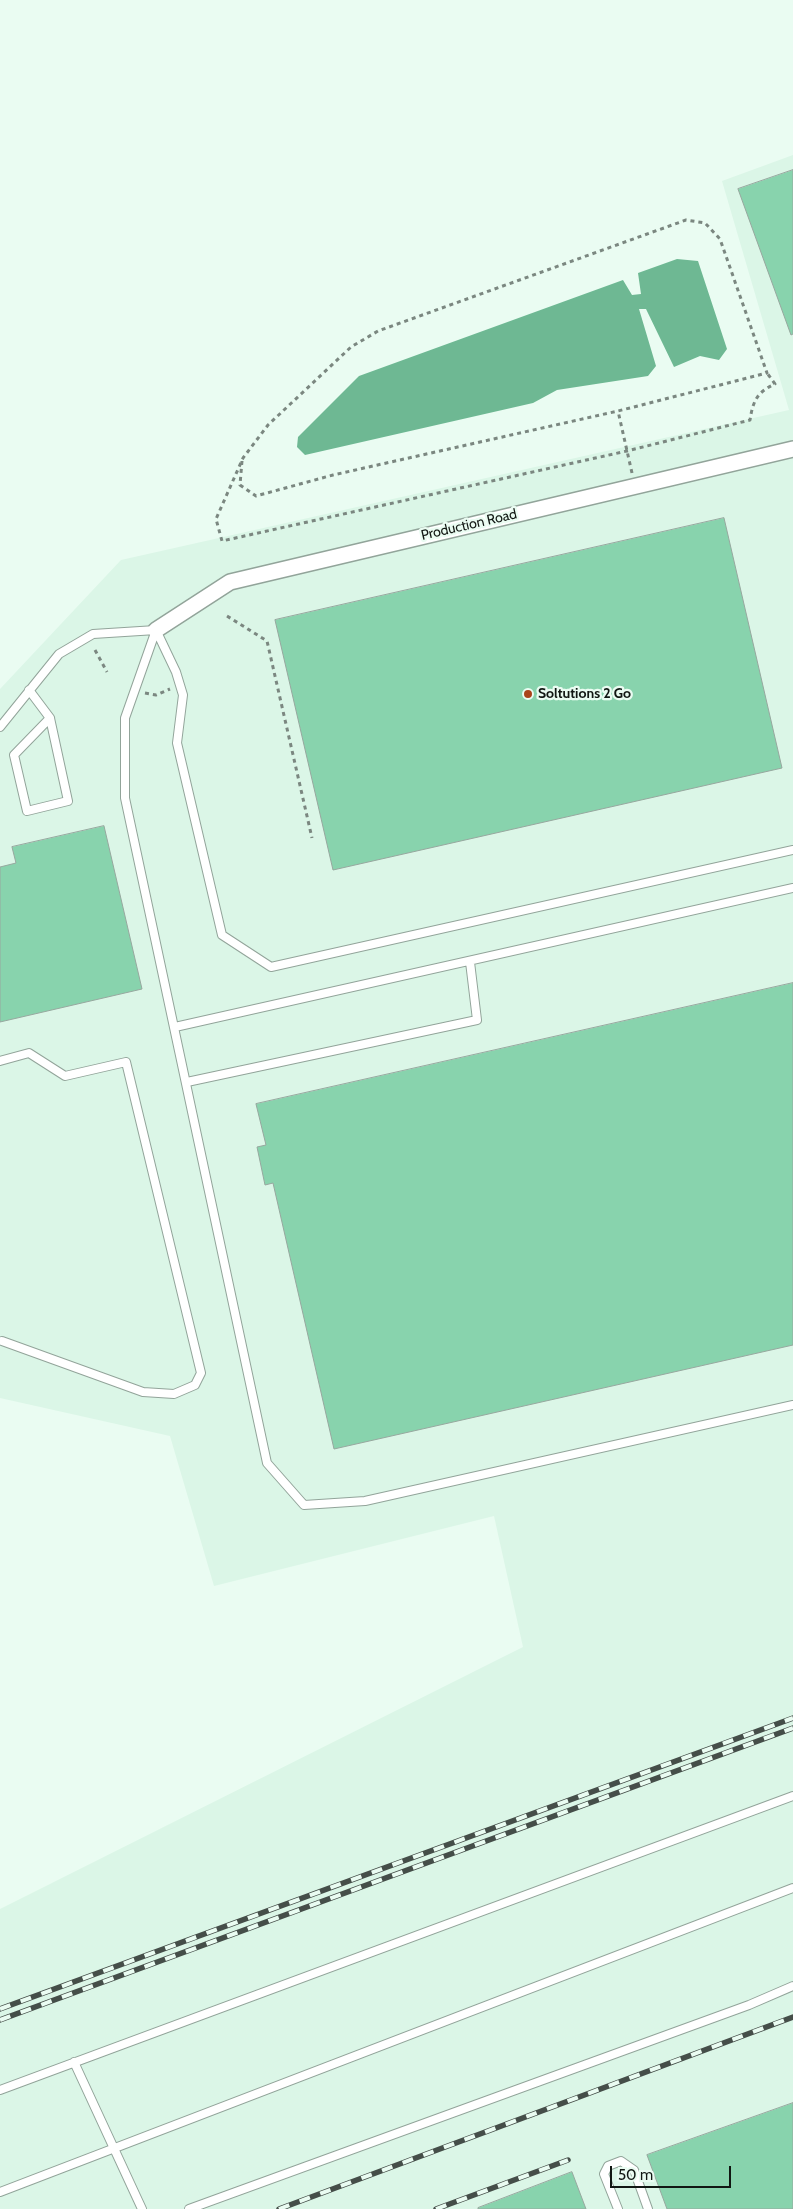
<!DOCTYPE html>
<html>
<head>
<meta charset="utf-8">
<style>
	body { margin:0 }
	#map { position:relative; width:793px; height:2209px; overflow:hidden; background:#eafcf2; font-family:Cabin,sans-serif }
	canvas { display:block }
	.scale { position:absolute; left:610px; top:2166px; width:121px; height:22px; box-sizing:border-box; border:2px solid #111713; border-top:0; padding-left:6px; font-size:15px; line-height:18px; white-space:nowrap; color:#111713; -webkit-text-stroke:4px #eafcf2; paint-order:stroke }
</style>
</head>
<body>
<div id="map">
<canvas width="793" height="2209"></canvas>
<div class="scale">50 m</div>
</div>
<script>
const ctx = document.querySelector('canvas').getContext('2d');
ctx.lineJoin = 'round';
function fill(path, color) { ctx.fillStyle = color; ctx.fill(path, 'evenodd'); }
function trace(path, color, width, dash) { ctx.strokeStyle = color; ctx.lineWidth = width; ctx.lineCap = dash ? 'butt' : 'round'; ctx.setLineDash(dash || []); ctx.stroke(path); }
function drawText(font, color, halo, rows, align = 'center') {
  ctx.font = font + ' Cabin,sans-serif'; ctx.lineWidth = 4.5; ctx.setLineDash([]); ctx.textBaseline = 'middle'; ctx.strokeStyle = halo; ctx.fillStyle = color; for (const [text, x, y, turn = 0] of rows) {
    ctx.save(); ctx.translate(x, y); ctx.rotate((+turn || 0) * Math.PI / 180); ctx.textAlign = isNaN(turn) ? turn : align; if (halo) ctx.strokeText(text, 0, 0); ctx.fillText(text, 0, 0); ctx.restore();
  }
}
const built = new Path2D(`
	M 793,155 L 793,2209 L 0,2209 L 0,1909 L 523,1647 L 494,1516 L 214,1586 L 170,1436 L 0,1398 L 0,689 L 121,560 L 789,410 L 722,181 Z`);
const water = new Path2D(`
	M 677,259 L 698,261 L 727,349 L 719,360 L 700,356 L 674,367 L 646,309 L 639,309 L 656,366 L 648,376 L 557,390 L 533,403 L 305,455 L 297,447 L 298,437 L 359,376 L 623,280 L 632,295 L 641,294 L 638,273 Z`);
const building = new Path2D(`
	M 793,170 L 793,334 L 791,335 L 738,189 Z
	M 724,518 L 782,768 L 333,870 L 275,620 Z
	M 104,826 L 142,989 L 0,1022 L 0,867 L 16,863 L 12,847 Z
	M 793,983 L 793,1345 L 334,1449 L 273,1183 L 265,1185 L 257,1147 L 266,1145 L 256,1104 Z
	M 793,2103 L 793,2209 L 667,2209 L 647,2155 Z
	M 572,2172 L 586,2209 L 478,2209 L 478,2208 Z`);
const path = new Path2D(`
	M 242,461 L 240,485 L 256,496 L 333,475 L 618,411
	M 632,473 L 618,411 L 767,373 L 720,239 L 705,223 L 686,220 L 378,331 L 351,347 L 268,425 L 243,458 L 216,519 L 222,541 L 627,451 L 750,420 C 753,401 757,392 775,384 L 767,373
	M 227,616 L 267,641 L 312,838
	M 95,650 L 107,672
	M 145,693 L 156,695 L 170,689`);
const lane = new Path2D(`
	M 156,630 L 125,718 L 125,798 L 267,1463 L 304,1505 L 365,1501 L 793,1405
	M 156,630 L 176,672 L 183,695 L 177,743 L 222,935 L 271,967 L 793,850
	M 29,690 L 50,718 L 14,755 L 27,811 L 68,801 L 50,718
	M 0,727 L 59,654 L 93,634 L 156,630
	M 175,1027 L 793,888
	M 0,1061 L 29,1053 L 65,1076 L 126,1062 L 201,1373 L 195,1385 L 174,1394 L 143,1392 L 2,1341
	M 187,1082 L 477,1020 L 470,962
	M 74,2062 L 142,2209
	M 0,2090 L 793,1796
	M 0,2192 L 793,1888
	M 189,2209 L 749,2005 L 793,1986
	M 618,2209 L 604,2174 L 608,2166 L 621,2161 L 634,2170 L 648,2209`);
const street = new Path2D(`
	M 156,630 L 230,582 L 793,449`);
const rail = new Path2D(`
	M 0,2009 L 793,1718
	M 0,2020 L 793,1728
	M 279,2209 L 793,2017
	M 436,2209 L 568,2160`);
const markers = [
	[528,694,5,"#aa441b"]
];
const streetNames = [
	["Production Road",469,525,-13]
];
const poiNames = [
	["Soltutions 2 Go",538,694]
];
fill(built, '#dbf6e7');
fill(water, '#6eb893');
fill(building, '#88d3ad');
trace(building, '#97a89f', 1);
trace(lane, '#92a49a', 10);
trace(street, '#92a49a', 18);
trace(path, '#7b8780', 3, [4, 4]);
trace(lane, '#fff', 8);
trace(street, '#fff', 15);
trace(rail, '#454e49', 5.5);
trace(rail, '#eafcf2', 4, [11]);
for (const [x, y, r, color] of markers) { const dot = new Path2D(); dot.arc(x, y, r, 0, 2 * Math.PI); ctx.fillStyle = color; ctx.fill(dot); trace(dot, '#eafcf2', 2); }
drawText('14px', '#111713', '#eafcf2', streetNames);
drawText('bold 14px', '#111713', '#eafcf2', poiNames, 'left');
</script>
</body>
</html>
